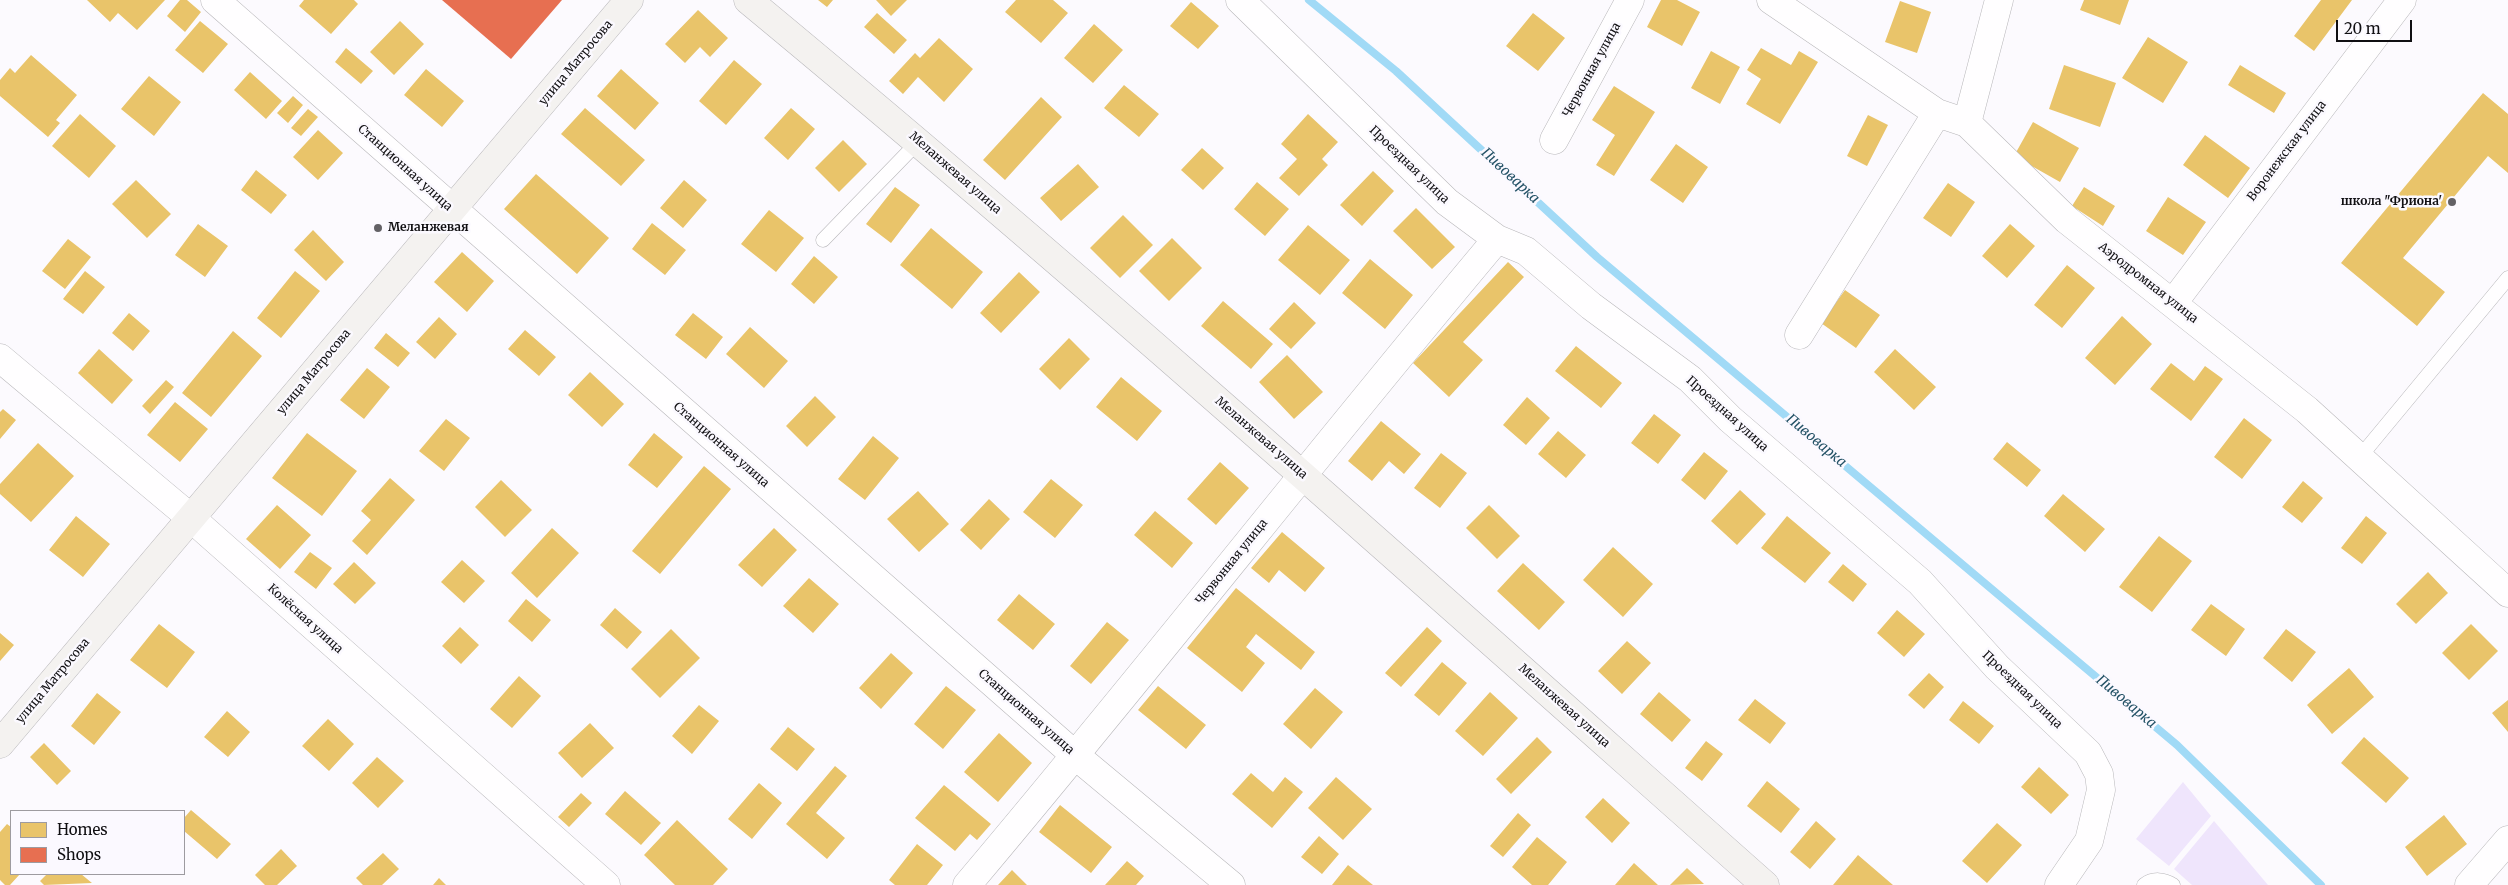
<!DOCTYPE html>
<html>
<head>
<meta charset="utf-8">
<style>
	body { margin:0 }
	#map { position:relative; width:2508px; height:885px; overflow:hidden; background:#fcfafe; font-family:Merriweather,serif }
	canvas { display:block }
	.legend { position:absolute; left:10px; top:810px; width:175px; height:65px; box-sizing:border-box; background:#fbf9ff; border:1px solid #9d9ba0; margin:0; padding:6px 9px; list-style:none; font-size:15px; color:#100f12 }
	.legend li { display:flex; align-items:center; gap:10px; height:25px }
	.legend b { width:25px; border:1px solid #9d9ba0 }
	.scale { position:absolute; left:2336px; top:20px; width:76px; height:22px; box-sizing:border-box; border:2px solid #100f12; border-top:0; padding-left:6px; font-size:15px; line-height:18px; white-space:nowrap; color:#100f12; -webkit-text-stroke:4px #fbf9ff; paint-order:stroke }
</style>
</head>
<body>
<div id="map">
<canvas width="2508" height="885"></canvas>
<ul class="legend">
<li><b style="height:14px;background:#e9c46a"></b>Homes</li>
<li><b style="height:14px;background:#e76f51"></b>Shops</li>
</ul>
<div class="scale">20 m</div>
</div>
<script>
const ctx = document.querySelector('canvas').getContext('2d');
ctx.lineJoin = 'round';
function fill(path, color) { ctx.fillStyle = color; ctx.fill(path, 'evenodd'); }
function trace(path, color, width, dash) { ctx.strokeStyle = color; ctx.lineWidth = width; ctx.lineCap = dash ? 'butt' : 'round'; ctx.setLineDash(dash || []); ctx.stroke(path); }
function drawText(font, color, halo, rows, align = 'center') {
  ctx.font = font + ' Merriweather,serif'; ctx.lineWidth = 5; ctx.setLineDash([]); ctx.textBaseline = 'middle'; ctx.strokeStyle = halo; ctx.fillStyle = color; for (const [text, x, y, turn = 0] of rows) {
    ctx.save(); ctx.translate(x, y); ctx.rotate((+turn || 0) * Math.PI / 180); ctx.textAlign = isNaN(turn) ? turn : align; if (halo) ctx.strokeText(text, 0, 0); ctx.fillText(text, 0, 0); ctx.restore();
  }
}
const green = new Path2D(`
	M 2183,782 L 2211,816 L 2169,866 L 2136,839 Z
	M 2214,821 L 2268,885 L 2192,885 L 2174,869 Z`);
const homes = new Path2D(`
	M 87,0 L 165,0 L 137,30 L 118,13 L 110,22 Z
	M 180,0 L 187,0 L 201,12 L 185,32 L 167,16 Z
	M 304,0 L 354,0 L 358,4 L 331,34 L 299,6 Z
	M 818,0 L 833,0 L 827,7 Z
	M 876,0 L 907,0 L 891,16 Z
	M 1016,0 L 1053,0 L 1068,13 L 1041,43 L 1005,12 Z
	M 1661,0 L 1677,0 L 1700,12 L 1682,46 L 1647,27 Z
	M 2084,0 L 2129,0 L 2120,25 L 2080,10 Z
	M 2321,0 L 2352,0 L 2314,51 L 2294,36 Z
	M 1900,1 L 1931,12 L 1917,53 L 1885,42 Z
	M 1191,2 L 1219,26 L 1198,49 L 1170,26 Z
	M 698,10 L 728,38 L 710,57 L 700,47 L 685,63 L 665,44 Z
	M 877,13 L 907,40 L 894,54 L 864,27 Z
	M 1533,13 L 1565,38 L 1538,71 L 1506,46 Z
	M 200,21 L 228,44 L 203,73 L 175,50 Z
	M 400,21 L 424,44 L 394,75 L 370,52 Z
	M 1094,24 L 1123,50 L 1093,83 L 1064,58 Z
	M 2148,37 L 2188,62 L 2163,103 L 2122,78 Z
	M 939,38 L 973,69 L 944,102 L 918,77 L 903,94 L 889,81 L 915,53 L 920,58 Z
	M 346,48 L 373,71 L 361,84 L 335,62 Z
	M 1761,48 L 1791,65 L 1799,51 L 1818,62 L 1780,124 L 1746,104 L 1761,79 L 1747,70 Z
	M 1711,51 L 1740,67 L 1720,104 L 1691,88 Z
	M 31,55 L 77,95 L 56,120 L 60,123 L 48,137 L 0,96 L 0,80 L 10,68 L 15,73 Z
	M 734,60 L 762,84 L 726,125 L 699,101 Z
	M 2064,65 L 2116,83 L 2100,127 L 2049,109 Z
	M 2240,65 L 2286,93 L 2274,113 L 2228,85 Z
	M 426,69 L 464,101 L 442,127 L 404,95 Z
	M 621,69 L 659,103 L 635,130 L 597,96 Z
	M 250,72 L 282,101 L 266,119 L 234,90 Z
	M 149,76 L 181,102 L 154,136 L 121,109 Z
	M 1124,85 L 1159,114 L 1139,137 L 1104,108 Z
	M 1614,86 L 1655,112 L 1614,176 L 1596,165 L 1615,135 L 1592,120 Z
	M 2483,93 L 2508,114 L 2508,173 L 2488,156 L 2403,258 L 2445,292 L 2417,326 L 2341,263 Z
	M 293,96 L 303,105 L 288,123 L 277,113 Z
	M 1041,97 L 1062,117 L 1005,180 L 983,160 Z
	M 585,108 L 645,160 L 621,186 L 561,134 Z
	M 791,108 L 815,129 L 788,160 L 764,138 Z
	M 308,109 L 318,117 L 301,136 L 291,128 Z
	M 80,114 L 116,146 L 89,178 L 52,146 Z
	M 1308,114 L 1338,142 L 1322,159 L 1328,165 L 1299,196 L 1279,178 L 1297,159 L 1281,144 Z
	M 1868,115 L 1888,125 L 1867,166 L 1847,156 Z
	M 2033,122 L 2079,148 L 2060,182 L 2014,156 Z
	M 318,130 L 343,153 L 318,180 L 293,157 Z
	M 2205,135 L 2250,168 L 2228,198 L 2183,165 Z
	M 843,140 L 867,164 L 839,192 L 815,168 Z
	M 1676,144 L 1708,167 L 1683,203 L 1650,180 Z
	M 1202,148 L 1224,168 L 1203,190 L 1181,170 Z
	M 1078,164 L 1099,187 L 1061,221 L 1040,198 Z
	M 256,170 L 287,195 L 271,214 L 241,190 Z
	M 1373,171 L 1394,191 L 1362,226 L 1340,205 Z
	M 536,174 L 609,238 L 577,274 L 504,209 Z
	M 136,180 L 171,214 L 147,238 L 112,204 Z
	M 684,180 L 707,200 L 683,228 L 660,208 Z
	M 1257,182 L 1289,209 L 1265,236 L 1234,209 Z
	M 1948,183 L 1975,202 L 1951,237 L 1923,218 Z
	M 895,187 L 920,205 L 891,243 L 866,224 Z
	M 2084,187 L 2115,206 L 2103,226 L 2072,206 Z
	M 2168,197 L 2206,222 L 2183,255 L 2146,231 Z
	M 1416,208 L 1455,247 L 1432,269 L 1393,231 Z
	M 769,210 L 804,238 L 776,272 L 741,244 Z
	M 1123,215 L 1153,245 L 1120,278 L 1090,248 Z
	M 652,223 L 686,250 L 665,275 L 632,249 Z
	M 198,224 L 228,246 L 205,277 L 175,255 Z
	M 2010,224 L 2035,246 L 2007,278 L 1982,256 Z
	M 1308,225 L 1350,260 L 1320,295 L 1278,260 Z
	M 931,228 L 983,272 L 952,309 L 900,265 Z
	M 313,230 L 344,262 L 326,281 L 294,250 Z
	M 1172,238 L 1202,268 L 1169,301 L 1139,271 Z
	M 68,239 L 91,257 L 65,289 L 42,271 Z
	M 462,252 L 494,281 L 467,312 L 434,282 Z
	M 814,256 L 838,277 L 814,304 L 791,284 Z
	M 1370,259 L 1413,295 L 1385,329 L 1342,293 Z
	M 1508,262 L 1524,277 L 1463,342 L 1483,360 L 1449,397 L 1413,363 Z
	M 2067,265 L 2095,288 L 2062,328 L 2034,305 Z
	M 85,271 L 105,287 L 83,314 L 63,299 Z
	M 295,271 L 320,291 L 281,338 L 257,318 Z
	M 1019,272 L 1040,292 L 1001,333 L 980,313 Z
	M 1845,290 L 1880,315 L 1856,348 L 1821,323 Z
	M 1223,301 L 1273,344 L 1251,369 L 1201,326 Z
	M 1294,302 L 1316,323 L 1291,349 L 1269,329 Z
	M 129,313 L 150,331 L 133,351 L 112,333 Z
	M 693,313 L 723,337 L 706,359 L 675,335 Z
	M 2122,316 L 2152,344 L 2115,385 L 2085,358 Z
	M 439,317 L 457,334 L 435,359 L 416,342 Z
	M 750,327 L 788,361 L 764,388 L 726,354 Z
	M 525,330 L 556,357 L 539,376 L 508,349 Z
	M 233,331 L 262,356 L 211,417 L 182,393 Z
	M 386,333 L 410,353 L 398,367 L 374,348 Z
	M 1069,338 L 1090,359 L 1060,390 L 1039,369 Z
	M 1576,346 L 1622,383 L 1601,408 L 1555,371 Z
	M 99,349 L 133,380 L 112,404 L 78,373 Z
	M 1895,349 L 1936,387 L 1914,410 L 1874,372 Z
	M 1287,355 L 1323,392 L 1294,419 L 1259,382 Z
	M 2171,363 L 2194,381 L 2205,366 L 2223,379 L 2191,421 L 2150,389 Z
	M 367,368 L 390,387 L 364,419 L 340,400 Z
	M 590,372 L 624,404 L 602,427 L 568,395 Z
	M 1121,377 L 1162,411 L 1137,441 L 1096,407 Z
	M 166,380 L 174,387 L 150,414 L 142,406 Z
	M 815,396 L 836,417 L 807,447 L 786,426 Z
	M 1527,397 L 1550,418 L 1526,445 L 1503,425 Z
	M 175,402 L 208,429 L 180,462 L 147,435 Z
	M 3,409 L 16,420 L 0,439 L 0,412 Z
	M 1654,414 L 1681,435 L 1658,464 L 1631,443 Z
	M 2244,418 L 2272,440 L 2242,479 L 2214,457 Z
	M 446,419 L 470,438 L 444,471 L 419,451 Z
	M 1381,421 L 1421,454 L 1404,474 L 1389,461 L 1372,481 L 1348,461 Z
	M 1558,431 L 1586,455 L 1566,478 L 1538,454 Z
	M 307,433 L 357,471 L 322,516 L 272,478 Z
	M 654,433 L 683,457 L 657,488 L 628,465 Z
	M 873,436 L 899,458 L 865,500 L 838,479 Z
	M 2007,442 L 2041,470 L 2027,487 L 1993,459 Z
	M 38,443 L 74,476 L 31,522 L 0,494 L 0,484 Z
	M 1704,452 L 1728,471 L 1705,500 L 1681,480 Z
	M 1441,453 L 1467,473 L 1440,508 L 1414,488 Z
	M 1220,462 L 1249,488 L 1216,525 L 1187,499 Z
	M 704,466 L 731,489 L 660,574 L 632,551 Z
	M 390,478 L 415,500 L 367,555 L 352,541 L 371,520 L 361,511 Z
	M 1051,479 L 1083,505 L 1055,538 L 1023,512 Z
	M 501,480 L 532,510 L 505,537 L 475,507 Z
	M 2303,481 L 2323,498 L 2302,523 L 2282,507 Z
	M 1740,490 L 1766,514 L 1737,545 L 1711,521 Z
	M 918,491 L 949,524 L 919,552 L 887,519 Z
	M 2063,494 L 2105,529 L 2085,552 L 2044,516 Z
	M 989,499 L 1010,519 L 981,550 L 960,530 Z
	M 277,505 L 311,535 L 280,569 L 246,539 Z
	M 1489,505 L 1520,536 L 1497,559 L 1466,528 Z
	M 1155,511 L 1193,543 L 1172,568 L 1134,535 Z
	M 76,516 L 110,544 L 83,577 L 49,550 Z
	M 1787,516 L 1831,553 L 1805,583 L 1761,548 Z
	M 2366,516 L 2387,533 L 2362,564 L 2341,548 Z
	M 552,528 L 579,553 L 537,598 L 511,573 Z
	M 774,528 L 797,550 L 762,587 L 738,565 Z
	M 1282,532 L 1325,568 L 1305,592 L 1279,570 L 1269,583 L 1251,568 Z
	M 2159,536 L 2192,561 L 2152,612 L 2119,587 Z
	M 1613,547 L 1653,584 L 1623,617 L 1583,580 Z
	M 310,552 L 332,568 L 316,589 L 294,572 Z
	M 462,560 L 485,581 L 464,603 L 441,582 Z
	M 354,562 L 376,583 L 355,604 L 333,584 Z
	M 1523,563 L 1565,602 L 1539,630 L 1497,591 Z
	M 1843,564 L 1867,584 L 1853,602 L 1828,582 Z
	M 2428,572 L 2448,593 L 2416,624 L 2396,604 Z
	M 809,578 L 839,604 L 813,633 L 783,606 Z
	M 1236,588 L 1315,652 L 1301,670 L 1256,634 L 1246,647 L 1265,663 L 1242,692 L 1187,648 Z
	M 1019,594 L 1055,624 L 1033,650 L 997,620 Z
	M 526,599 L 551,620 L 532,642 L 508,621 Z
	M 2211,604 L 2245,629 L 2226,656 L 2191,630 Z
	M 615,608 L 642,632 L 627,649 L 600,625 Z
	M 1897,610 L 1925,634 L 1904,657 L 1877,633 Z
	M 1107,622 L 1129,640 L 1091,684 L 1070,666 Z
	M 159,624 L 195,652 L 167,688 L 130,660 Z
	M 2471,624 L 2498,651 L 2469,680 L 2442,653 Z
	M 460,627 L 479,645 L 461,664 L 442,646 Z
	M 1427,627 L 1442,641 L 1401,687 L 1385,673 Z
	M 671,629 L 700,658 L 660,698 L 631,669 Z
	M 2286,629 L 2316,652 L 2292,682 L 2263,658 Z
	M 0,633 L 14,645 L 0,661 Z
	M 1627,641 L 1651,663 L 1622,694 L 1598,671 Z
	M 891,653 L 913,673 L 881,709 L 859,688 Z
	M 1442,662 L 1467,683 L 1439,716 L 1414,695 Z
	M 2349,668 L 2374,697 L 2332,734 L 2307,705 Z
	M 1929,673 L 1944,687 L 1924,709 L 1908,695 Z
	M 519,676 L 541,696 L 512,728 L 490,709 Z
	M 946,686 L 976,710 L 943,749 L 914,724 Z
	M 1158,686 L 1206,725 L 1186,749 L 1138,710 Z
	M 1315,688 L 1343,712 L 1311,749 L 1283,724 Z
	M 1490,692 L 1518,718 L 1483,756 L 1455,731 Z
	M 1659,692 L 1691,720 L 1672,742 L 1640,714 Z
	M 97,693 L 121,712 L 94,745 L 71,726 Z
	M 1755,699 L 1786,723 L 1770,744 L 1738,720 Z
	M 2508,700 L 2508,732 L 2492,713 Z
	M 1963,701 L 1994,726 L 1979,744 L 1949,720 Z
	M 699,705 L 719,721 L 692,754 L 672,736 Z
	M 227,711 L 250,732 L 228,757 L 204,737 Z
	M 328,719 L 354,744 L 329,771 L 302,746 Z
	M 590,723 L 614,748 L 582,778 L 558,753 Z
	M 788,727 L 815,749 L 797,771 L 770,749 Z
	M 999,733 L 1032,763 L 998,802 L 964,772 Z
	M 1537,737 L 1552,752 L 1511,794 L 1496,779 Z
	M 2364,737 L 2409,778 L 2386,803 L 2341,763 Z
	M 1706,741 L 1723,754 L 1702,781 L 1685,768 Z
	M 44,743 L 71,771 L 57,785 L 30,757 Z
	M 377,757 L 404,781 L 378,808 L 352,783 Z
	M 835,766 L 847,776 L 816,813 L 845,838 L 827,859 L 786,824 Z
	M 2039,767 L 2069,795 L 2051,814 L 2021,787 Z
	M 1251,773 L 1273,792 L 1285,777 L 1303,792 L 1272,828 L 1232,794 Z
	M 1336,777 L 1372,809 L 1343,840 L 1308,808 Z
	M 1767,781 L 1800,809 L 1781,833 L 1747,806 Z
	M 759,783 L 782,803 L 752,839 L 728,819 Z
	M 944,785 L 991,824 L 977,840 L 970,834 L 955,851 L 915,818 Z
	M 625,791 L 661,823 L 641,845 L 605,814 Z
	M 581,793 L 592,803 L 569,827 L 558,817 Z
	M 1603,798 L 1630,823 L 1612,843 L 1585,817 Z
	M 1060,805 L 1112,847 L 1091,873 L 1039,832 Z
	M 191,810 L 231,844 L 217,859 L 184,831 L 184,818 Z
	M 1518,813 L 1531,825 L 1503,857 L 1490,846 Z
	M 2444,815 L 2467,844 L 2427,876 L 2405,847 Z
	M 677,820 L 728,869 L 713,885 L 675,885 L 644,855 Z
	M 1816,821 L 1836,839 L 1810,869 L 1790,852 Z
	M 1997,823 L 2022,845 L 1987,883 L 1962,861 Z
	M 7,824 L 11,827 L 11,874 L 20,874 L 10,885 L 5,885 L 0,880 L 0,832 Z
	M 1319,836 L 1339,854 L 1322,874 L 1301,857 Z
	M 1537,837 L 1567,862 L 1548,885 L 1532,885 L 1512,867 Z
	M 917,844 L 943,865 L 927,885 L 895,885 L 889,880 Z
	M 281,849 L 297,866 L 277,885 L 265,885 L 255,875 Z
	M 383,853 L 399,869 L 382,885 L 363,885 L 356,878 Z
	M 1858,855 L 1893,885 L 1833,885 Z
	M 1127,861 L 1144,876 L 1136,885 L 1105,885 Z
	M 1634,863 L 1658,885 L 1615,885 Z
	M 1348,865 L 1373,885 L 1332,885 Z
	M 1687,868 L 1704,884 L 1670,885 Z
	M 1012,870 L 1027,885 L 998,885 Z
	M 47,874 L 81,874 L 92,883 L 44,885 L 40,881 Z
	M 439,878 L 446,885 L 433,885 Z`);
const shops = new Path2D(`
	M 442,0 L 562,0 L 511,59 Z`);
const stream = new Path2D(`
	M 1309,0 L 1396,71 L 1597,257 L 2177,745 L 2321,885`);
const lane = new Path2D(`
	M 823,240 L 919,141
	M 2359,458 L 2508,278
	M 2144,885 C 2153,878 2164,879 2173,885`);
const street = new Path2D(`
	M 215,0 L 1076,756 L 1231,885
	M 1240,0 L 1447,202 L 1497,239 L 1526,251 L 1591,306 L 1690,379 L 1730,419 L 1920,582 L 1997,667 L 2088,753 L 2099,774 L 2101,790 L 2089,841 L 2059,885
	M 1771,0 L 1937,113 L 1967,123 L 2067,220 L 2307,410 L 2508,593
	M 1967,123 L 1999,0
	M 1554,140 L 1630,0
	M 2173,303 L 2402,0
	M 1799,335 L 1937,113
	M 0,358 L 191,518 L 606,885
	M 967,885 C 1147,672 1318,452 1497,239
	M 2469,885 L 2508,840`);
const secondary = new Path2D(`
	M 748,0 C 1095,287 1429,587 1765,885
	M 0,744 L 629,0`);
const markers = [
	[2452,202,5,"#636165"],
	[378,228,5,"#636165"]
];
const streetNames = [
	["улица Матросова",576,63,-50],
	["Червонная улица",1592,70,-61],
	["Воронежская улица",2287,151,-53],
	["Проездная улица",1409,165,44],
	["Станционная улица",405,168,42],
	["Меланжевая улица",955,173,41],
	["Аэродромная улица",2148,283,38],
	["улица Матросова",314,372,-50],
	["Проездная улица",1727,414,42],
	["Меланжевая улица",1261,438,41],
	["Станционная улица",721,445,41],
	["Червонная улица",1232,562,-51],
	["Колёсная улица",305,619,42],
	["улица Матросова",53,681,-50],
	["Проездная улица",2022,690,44],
	["Меланжевая улица",1564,706,42],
	["Станционная улица",1026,712,41]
];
const poiNames = [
	["школа \"Фриона'",2442,202],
	["Меланжевая",388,228,"left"]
];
const waterNames = [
	["Пивоварка",1510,176,43],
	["Пивоварка",1816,441,40],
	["Пивоварка",2126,702,40]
];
fill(green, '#efe5fc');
fill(homes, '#e9c46a');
fill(shops, '#e76f51');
trace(stream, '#a1daf6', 8);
trace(lane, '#b8b7ba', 15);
trace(street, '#b8b7ba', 29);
trace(secondary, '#b8b7ba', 29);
trace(lane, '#fffeff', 14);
trace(street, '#fffeff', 28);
trace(secondary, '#f4f2f0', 28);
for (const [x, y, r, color] of markers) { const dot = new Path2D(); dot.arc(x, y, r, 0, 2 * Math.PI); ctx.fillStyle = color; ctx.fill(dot); trace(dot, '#fbf9ff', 2); }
drawText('12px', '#100f12', '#fbf9ff', streetNames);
drawText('bold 12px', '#100f12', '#fbf9ff', poiNames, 'right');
drawText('italic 14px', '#255367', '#fbf9ff', waterNames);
</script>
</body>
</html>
